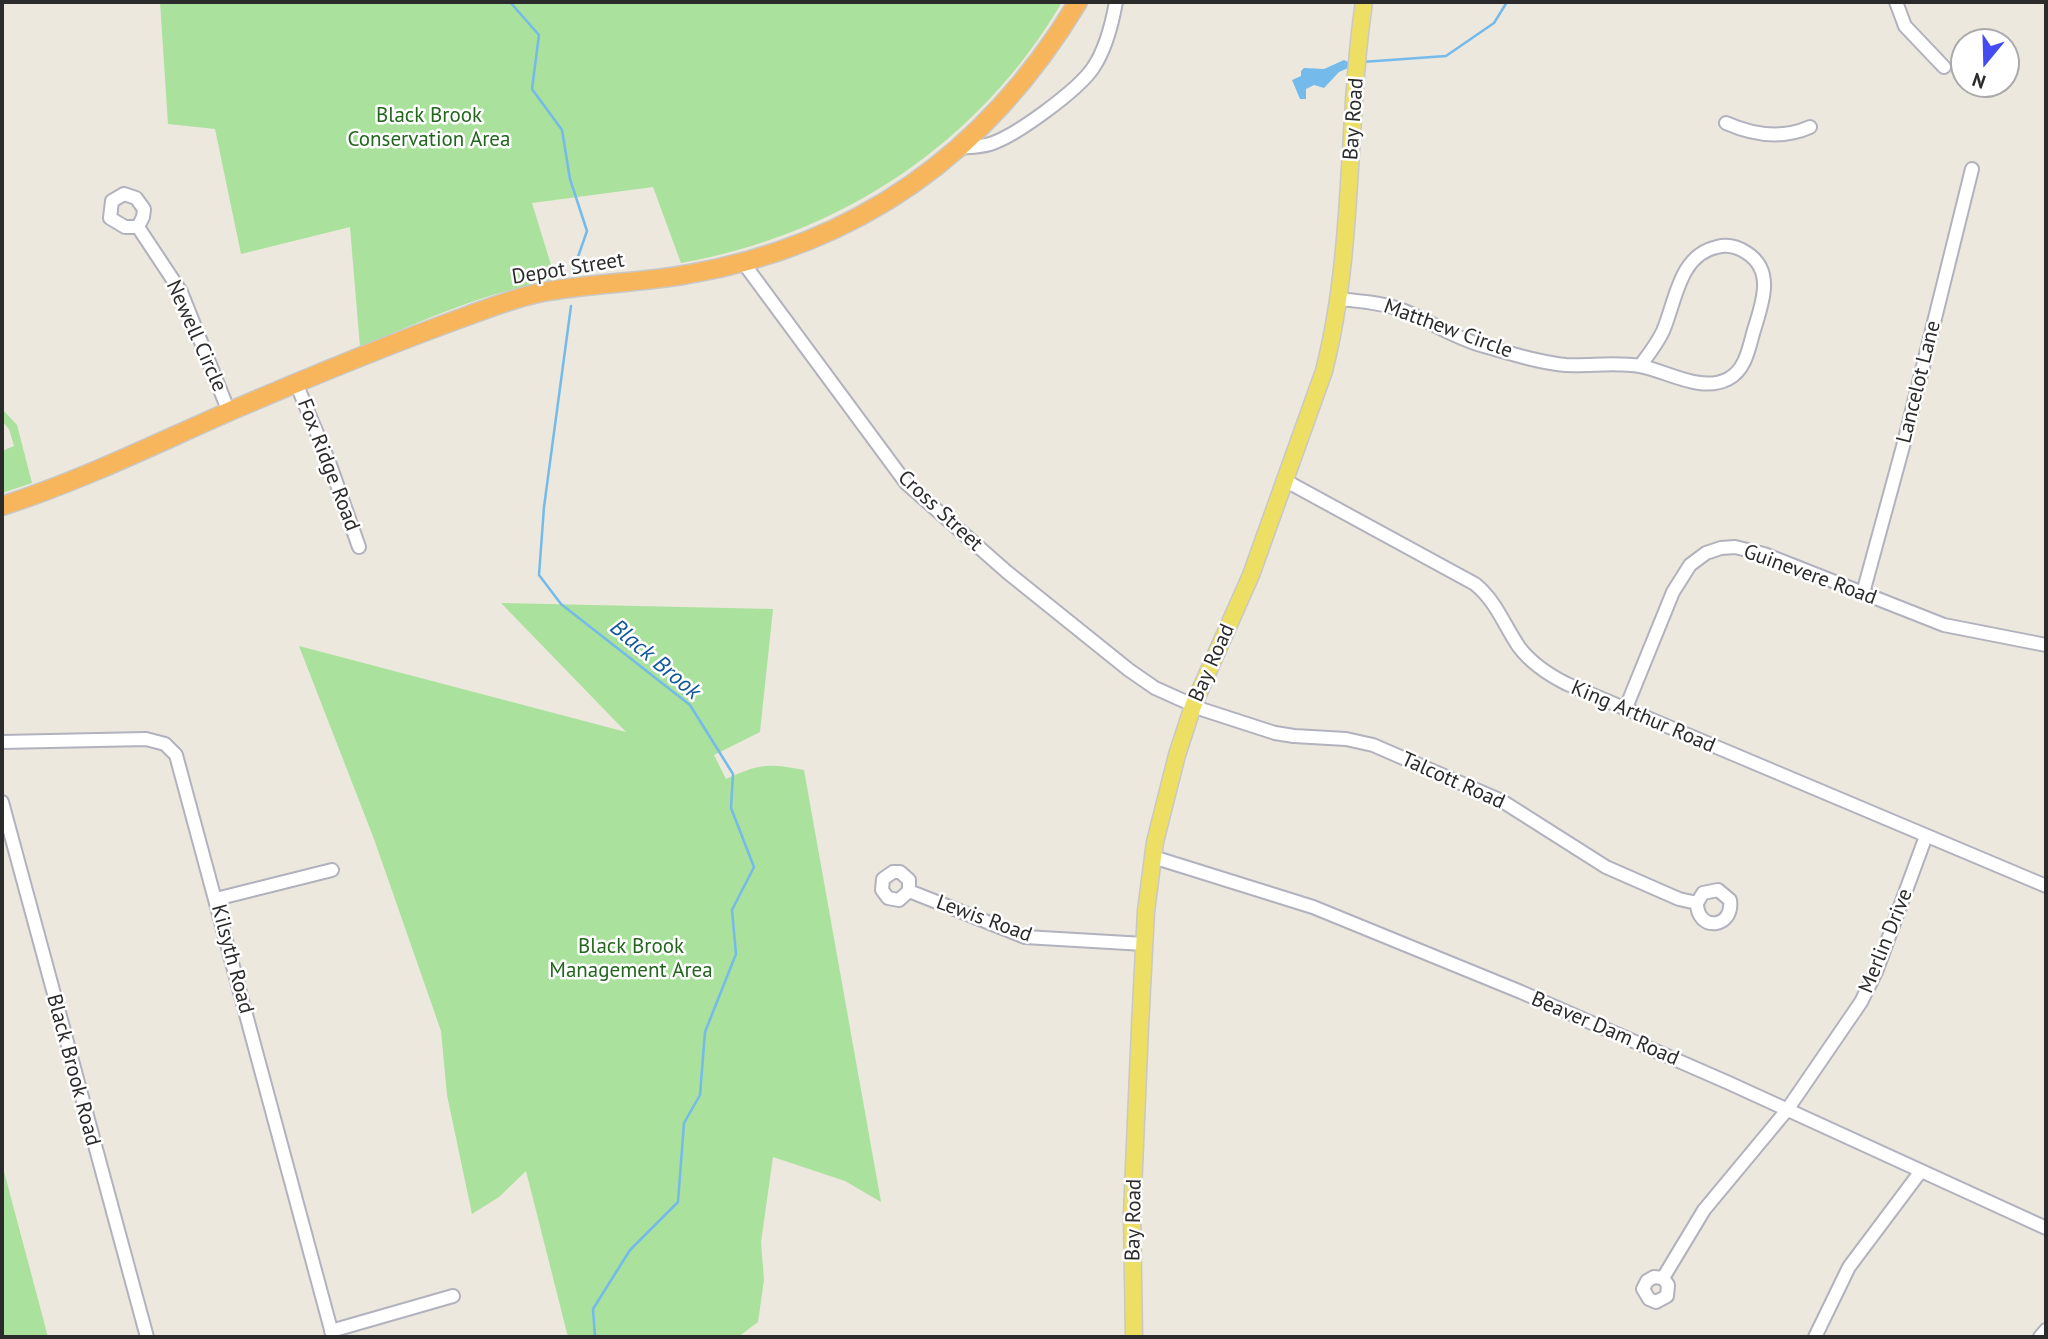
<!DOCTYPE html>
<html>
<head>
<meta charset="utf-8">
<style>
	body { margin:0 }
	#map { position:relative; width:2048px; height:1339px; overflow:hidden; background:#ece8de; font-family:"PT Sans",sans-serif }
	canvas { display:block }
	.frame { position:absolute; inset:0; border:4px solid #2b2b2b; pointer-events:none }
	.north { position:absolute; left:1950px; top:28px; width:70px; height:70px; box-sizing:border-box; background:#fff; border:2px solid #aaa; border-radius:50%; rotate:199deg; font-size:19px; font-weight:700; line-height:28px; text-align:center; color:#2b2b2b }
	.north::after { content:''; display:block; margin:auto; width:24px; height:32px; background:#434bf3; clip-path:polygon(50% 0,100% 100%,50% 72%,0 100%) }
</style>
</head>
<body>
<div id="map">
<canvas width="2048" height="1339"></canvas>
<div class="frame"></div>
<div class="north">N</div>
</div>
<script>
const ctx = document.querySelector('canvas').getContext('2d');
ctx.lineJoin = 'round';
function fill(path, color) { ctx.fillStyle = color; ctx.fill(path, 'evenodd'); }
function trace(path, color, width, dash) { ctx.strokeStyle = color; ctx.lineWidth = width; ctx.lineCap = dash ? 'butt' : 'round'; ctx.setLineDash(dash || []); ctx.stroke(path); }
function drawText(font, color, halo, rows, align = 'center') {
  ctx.font = font + ' "PT Sans",sans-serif'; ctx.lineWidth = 5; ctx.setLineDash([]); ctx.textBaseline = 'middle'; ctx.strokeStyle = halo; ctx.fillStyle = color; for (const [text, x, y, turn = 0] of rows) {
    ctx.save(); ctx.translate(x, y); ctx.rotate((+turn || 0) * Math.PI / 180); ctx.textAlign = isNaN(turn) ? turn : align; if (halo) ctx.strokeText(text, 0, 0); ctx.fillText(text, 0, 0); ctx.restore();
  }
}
const green = new Path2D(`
	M 160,2 L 1062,2 C 980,143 840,235 681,263 L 653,187 L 532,203 L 556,281 C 487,290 423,321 360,347 L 350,227 L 241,254 L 215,129 L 168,124 Z
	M 2,409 L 17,425 L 32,483 L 2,493 L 2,451 L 14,446 L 9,429 L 2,421 Z
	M 501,603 L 773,609 L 760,732 L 714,755 L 726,779 C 760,764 766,763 804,770 L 881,1202 L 845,1181 L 773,1157 L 761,1242 L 764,1280 L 758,1322 L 738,1337 L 568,1337 L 526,1171 L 499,1197 L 472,1214 L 447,1095 L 441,1031 L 374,839 L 299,646 L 626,732 Z
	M 2,1164 L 48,1337 L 2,1337 Z`);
const water = new Path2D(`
	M 1344,60 L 1348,62 L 1348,68 L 1339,72 L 1324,88 L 1314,85 L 1306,89 L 1306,99 L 1300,99 L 1292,80 L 1301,76 L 1301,71 L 1304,68 L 1324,69 Z`);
const stream = new Path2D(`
	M 510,2 L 539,35 L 532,89 L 562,130 L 570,179 L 587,231 L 572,274
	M 1362,62 L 1446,56 L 1494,23 L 1507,2
	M 571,306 L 544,507 L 539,575 L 561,604 L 690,705 L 733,774 L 731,808 L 754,867 L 732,910 L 736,954 L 705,1032 L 700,1095 L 684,1123 L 678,1202 L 630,1250 L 593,1309 L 595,1337`);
const minor = new Path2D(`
	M 1896,2 L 1905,26 L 1944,67
	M 1726,123 C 1753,135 1783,139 1810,127
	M 958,148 C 968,147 980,147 990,144 C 1016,136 1078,90 1093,68 C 1106,49 1112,24 1116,2
	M 124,194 L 136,198 L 144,209 L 143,217 L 138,227 L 125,227 L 110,218 L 112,201 Z
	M 138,227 L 181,292 L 229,412
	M 742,261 L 906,483 L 1007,572 L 1129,670 L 1155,688 L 1204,710 L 1275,733 L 1294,736 L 1346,739 L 1373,745 L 1502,801 L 1606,867 L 1679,899 L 1697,903 C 1697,932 1734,929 1730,900 L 1718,890 L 1703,893 L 1697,903
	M 1339,299 C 1360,301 1382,303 1402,310 C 1430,321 1454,338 1484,346 C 1510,353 1539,363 1566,365 C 1591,366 1617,362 1640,366 C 1667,371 1701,393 1728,379 C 1746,370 1749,347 1754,330 C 1762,304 1775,271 1747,253 C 1738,247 1728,244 1717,247 C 1679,255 1676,301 1663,331 C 1657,344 1648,355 1640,366
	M 296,383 L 329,462 L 359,547
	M 1286,481 L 1475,584 C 1496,601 1504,625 1519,647 C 1531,663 1549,675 1567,684 L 2046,886
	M 1863,593 L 1905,439 L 1972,169
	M 1625,710 L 1673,592 L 1690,565 L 1706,553 L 1721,548 L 1735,547 L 1764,554 L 1944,625 L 2046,645
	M 2,742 L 146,739 L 165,744 L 176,755 L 333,1337
	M 2,802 L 147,1337
	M 1153,857 L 1313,907 L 1521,992 L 1729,1083 L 2046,1228
	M 909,891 L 899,900 L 888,898 L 882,890 L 883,879 L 893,872 L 900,872 L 909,880 L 909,891 L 1025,937 L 1144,944
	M 216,899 L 332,870
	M 1663,1278 L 1668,1285 L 1667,1296 L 1656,1302 L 1649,1299 L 1643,1289 L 1647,1281 L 1654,1277 L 1663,1278 L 1704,1210 L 1787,1110 L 1861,1002 L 1876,972 L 1926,836
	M 331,1331 L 453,1296
	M 1815,1337 L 1849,1267 L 1921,1171
	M 2040,1337 L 2046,1330`);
const major = new Path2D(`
	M 1134,1337 L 1132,1214 L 1140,1027 L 1146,911 L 1155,842 L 1177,755 L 1193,706 L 1251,575 L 1324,371 C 1355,250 1346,124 1364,2`);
const highway = new Path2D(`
	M 2,506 C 80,481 153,445 228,412 C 307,378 387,345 467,316 C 492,307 517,297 543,292 C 591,283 641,283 689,274 C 861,244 989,150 1078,2`);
const parkNames = [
	["Black Brook",429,116],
	["Conservation Area",429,140],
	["Black Brook",631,947],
	["Management Area",631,971]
];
const streetNames = [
	["Bay Road",1354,119,-86],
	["Depot Street",568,269,-9],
	["Matthew Circle",1448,329,20],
	["Newell Circle",196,336,66],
	["Lancelot Lane",1919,382,-76],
	["Fox Ridge Road",328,465,69],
	["Cross Street",940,511,43],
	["Guinevere Road",1810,575,20],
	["Bay Road",1212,663,-66],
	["King Arthur Road",1643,717,23],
	["Talcott Road",1453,781,24],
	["Lewis Road",984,919,20],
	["Merlin Drive",1886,941,-68],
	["Kilsyth Road",232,959,75],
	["Beaver Dam Road",1605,1029,23],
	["Black Brook Road",73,1070,75],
	["Bay Road",1134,1220,-89]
];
const waterNames = [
	["Black Brook",655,660,40]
];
fill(green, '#aae19c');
fill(water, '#74baea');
trace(stream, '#74baea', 2.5);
trace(minor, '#b1b2be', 16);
trace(major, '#c8c8c8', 19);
trace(highway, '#c8c8c8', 21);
trace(minor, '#fff', 12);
trace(major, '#ecdf63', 16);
trace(highway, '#f8b65c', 18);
drawText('21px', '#22661d', '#fff', parkNames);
drawText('21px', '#2b2b2b', '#fff', streetNames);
drawText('italic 23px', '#125797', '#fff', waterNames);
</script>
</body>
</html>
